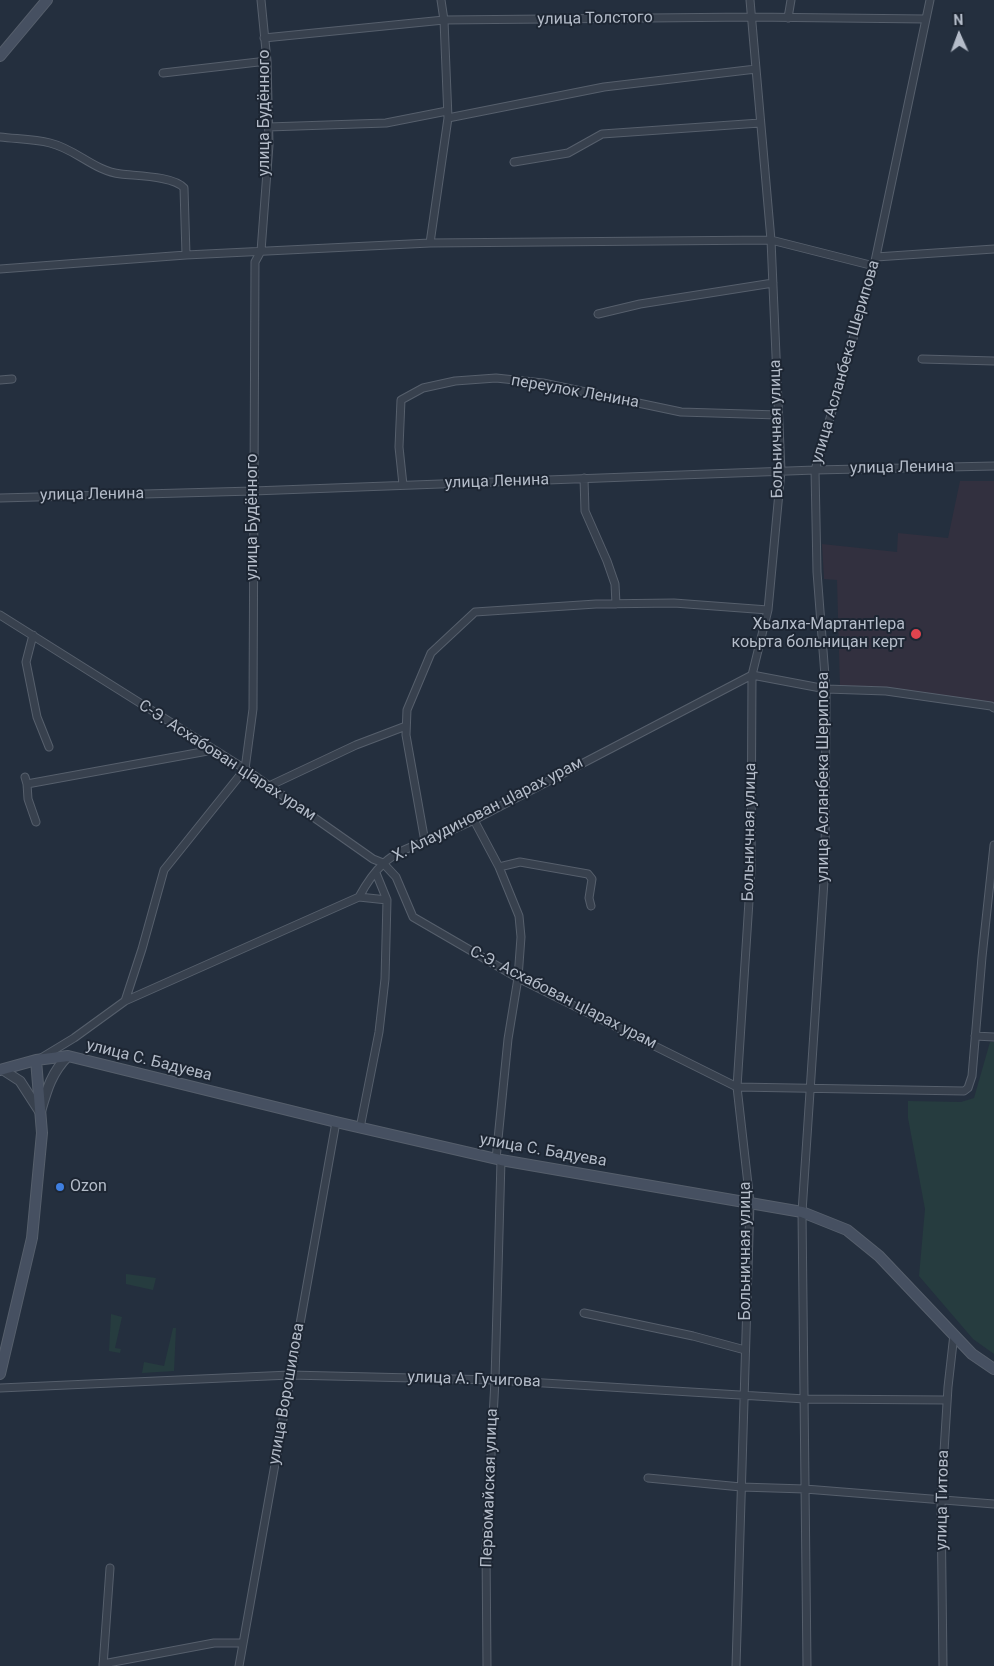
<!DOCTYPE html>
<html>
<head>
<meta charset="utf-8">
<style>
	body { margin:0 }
	#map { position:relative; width:994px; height:1666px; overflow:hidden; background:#242f3e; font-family:Roboto,sans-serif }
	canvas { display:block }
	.north { position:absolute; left:934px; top:10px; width:50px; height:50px; -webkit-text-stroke:4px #1d2633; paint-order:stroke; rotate:358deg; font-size:14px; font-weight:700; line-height:20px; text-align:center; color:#b4bcc9 }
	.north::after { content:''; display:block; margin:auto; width:18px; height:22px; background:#b4bcc9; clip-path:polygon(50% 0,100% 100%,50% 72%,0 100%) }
</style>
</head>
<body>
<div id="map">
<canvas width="994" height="1666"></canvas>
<div class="north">N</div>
</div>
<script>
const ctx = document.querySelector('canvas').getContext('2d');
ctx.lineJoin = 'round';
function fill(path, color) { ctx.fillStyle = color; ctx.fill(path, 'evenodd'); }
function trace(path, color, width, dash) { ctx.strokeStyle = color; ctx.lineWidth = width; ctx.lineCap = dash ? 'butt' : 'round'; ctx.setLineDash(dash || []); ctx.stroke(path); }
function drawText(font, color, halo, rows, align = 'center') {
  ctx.font = font + ' Roboto,sans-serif'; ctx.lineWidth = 4; ctx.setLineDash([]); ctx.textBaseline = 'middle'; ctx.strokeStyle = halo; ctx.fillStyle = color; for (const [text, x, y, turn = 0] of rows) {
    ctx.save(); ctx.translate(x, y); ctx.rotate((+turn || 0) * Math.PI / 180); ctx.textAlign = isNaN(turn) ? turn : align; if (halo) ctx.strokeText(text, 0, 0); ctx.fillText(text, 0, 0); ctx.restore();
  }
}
const medical = new Path2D(`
	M 960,481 L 994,481 L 994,705 L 840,688 L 837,580 L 824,579 L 822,544 L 897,552 L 898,533 L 948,538 Z`);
const green = new Path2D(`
	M 990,1042 L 994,1042 L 994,1354 L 973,1339 L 919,1276 L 925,1209 L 908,1118 L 908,1101 L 961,1102 L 974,1098 Z
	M 126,1274 L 156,1278 L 153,1290 L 126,1284 Z
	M 111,1314 L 122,1317 L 115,1348 L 121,1349 L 120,1353 L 109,1351 Z
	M 173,1328 L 176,1328 L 174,1371 L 142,1373 L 144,1362 L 164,1366 Z`);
const minor = new Path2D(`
	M 788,18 L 791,0
	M 264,38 L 444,20 L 751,17 L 926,19
	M 163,73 L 267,61
	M 448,118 L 604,87 L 756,69
	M 268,127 L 386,123 L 447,111
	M 0,137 C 16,139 34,139 50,143 C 76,149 94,171 121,174 C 136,176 174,176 184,188 L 186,255
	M 514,162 L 568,153 L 602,134 L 760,123
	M 430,243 L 448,118 L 444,20 L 441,0
	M 876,257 L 994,249
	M 0,269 L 186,255 L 430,243 L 771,240 L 874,266
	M 598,314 L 640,304 L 773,283
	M 922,359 L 994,361
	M 0,380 L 12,379
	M 584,478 L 585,511 L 607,561 L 615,584 L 616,604
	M 403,485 L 399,447 L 401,400 L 423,388 L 455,381 L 496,378 L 543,383 L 681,412 L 778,415
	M 0,498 L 253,491 L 815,470 L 994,466
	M 0,615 L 245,769 L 373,859 L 383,863 L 396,877 L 413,917 L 518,978 L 737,1087 L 964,1091 L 968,1088 L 972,1076 L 982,957 L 994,845
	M 33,635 L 26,662 L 37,717 L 49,747
	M 25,777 L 27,784 L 213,750
	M 27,784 L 28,799 L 36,822
	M 269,786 L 356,745 L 406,726
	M 474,820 L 499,867 L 519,916 L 521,937 L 518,978 L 508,1039 L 496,1159
	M 425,842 L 406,735 L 407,710 L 431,653 L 475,612 L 596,604 L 674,603 L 768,610
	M 499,867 L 520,862 L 588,874 L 592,879 L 589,898 L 591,906
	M 359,897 L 387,900
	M 125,1001 L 142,949 L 164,870 L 245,769 L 253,709 L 255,262 L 261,251 L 269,145 L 267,61 L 261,0
	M 975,1036 L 994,1037
	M 41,1058 L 74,1038 L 125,1001 L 359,897 C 366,884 373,873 384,863 C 399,849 421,844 439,836 C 451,831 462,825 474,820 L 752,675 L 826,689 L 886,691 L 991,706 L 994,708
	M 360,1128 L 379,1032 L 385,979 L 387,900 L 376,873
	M 584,1313 L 693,1336 L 745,1350
	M 0,1388 L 290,1375 L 495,1380 L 805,1399 L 947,1400
	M 648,1478 L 741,1487 L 805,1489 L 994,1504
	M 103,1664 L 214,1643 L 243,1643
	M 103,1666 L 110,1568
	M 239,1666 L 336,1122
	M 487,1666 L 486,1549 L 495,1380 L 501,1160
	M 736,1666 L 750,1202 L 737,1087 L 751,870 L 752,675 L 768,610 L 781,471 L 771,240 L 750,0
	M 807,1666 L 802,1212 L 825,866 L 826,689 L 817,572 L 815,470 L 874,266 L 930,0
	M 943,1666 L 941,1500 L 948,1387 L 954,1334`);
const tertiary = new Path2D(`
	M 3,1070 L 20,1081 L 40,1112
	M 41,1110 C 47,1089 52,1072 68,1056`);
const secondary = new Path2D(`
	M 0,56 L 47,0
	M 0,1070 L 36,1060 L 68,1056 L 336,1122 L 501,1160 L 802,1212 L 847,1230 L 879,1256 L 972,1354 L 994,1369
	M 0,1374 L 32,1238 L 42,1133 L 36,1060`);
const markers = [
	[916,634,6,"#e0444e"],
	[60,1187,5,"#3f7fe0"]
];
const streetNames = [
	["улица Толстого",595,19,-1],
	["улица Будённого",265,113,-90],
	["улица Асланбека Шерипова",846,362,-74],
	["переулок Ленина",575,392,10],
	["Больничная улица",777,429,-91],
	["улица Ленина",902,468,-1],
	["улица Ленина",497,482,-2],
	["улица Ленина",92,495,-1],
	["улица Будённого",253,517,-90],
	["С-Э. Асхабован цIарах урам",227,761,33],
	["улица Асланбека Шерипова",824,777,-90],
	["Х. Алаудинован цIарах урам",488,810,-27],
	["Больничная улица",750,832,-89],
	["С-Э. Асхабован цIарах урам",563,998,27],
	["улица С. Бадуева",149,1061,14],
	["улица С. Бадуева",543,1151,10],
	["Больничная улица",746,1251,-90],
	["улица А. Гучигова",474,1380,2],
	["улица Ворошилова",287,1394,-80],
	["Первомайская улица",490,1488,-88],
	["улица Титова",943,1500,-89]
];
const poiNames = [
	["Хьалха-МартантIера",905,625],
	["коьрта больницан керт",905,643],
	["Ozon",70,1187,"left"]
];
fill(medical, '#32303f');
fill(green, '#263c3f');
trace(minor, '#565f6c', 9);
trace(tertiary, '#565f6c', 11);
trace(secondary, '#565f6c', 12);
trace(minor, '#38414e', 7);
trace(tertiary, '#38414e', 9);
trace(secondary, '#465061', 10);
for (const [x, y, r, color] of markers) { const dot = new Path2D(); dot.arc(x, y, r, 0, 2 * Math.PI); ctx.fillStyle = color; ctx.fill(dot); trace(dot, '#1d2633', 2); }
drawText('16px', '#b4bcc9', '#1d2633', streetNames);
drawText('16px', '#b4bcc9', '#1d2633', poiNames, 'right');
</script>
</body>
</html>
